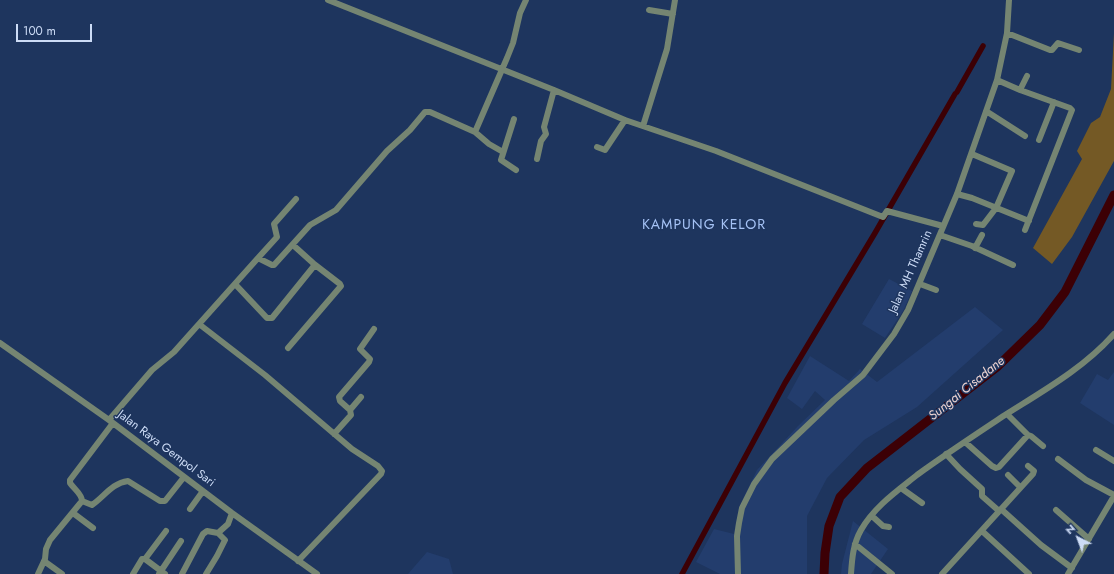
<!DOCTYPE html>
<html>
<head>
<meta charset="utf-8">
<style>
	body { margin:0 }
	#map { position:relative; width:1114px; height:574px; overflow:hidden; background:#1e355e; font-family:Jost,sans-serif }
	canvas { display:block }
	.north { position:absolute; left:1058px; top:518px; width:40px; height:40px; -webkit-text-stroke:3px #1e355e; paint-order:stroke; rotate:318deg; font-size:11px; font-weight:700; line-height:16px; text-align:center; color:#cddcf6 }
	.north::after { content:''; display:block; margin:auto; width:14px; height:18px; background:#cddcf6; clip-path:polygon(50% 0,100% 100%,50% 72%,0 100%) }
	.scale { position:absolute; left:16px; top:24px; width:76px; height:18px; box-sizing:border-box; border:2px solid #cddcf6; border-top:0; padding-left:5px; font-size:12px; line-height:14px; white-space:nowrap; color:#cddcf6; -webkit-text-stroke:3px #1e355e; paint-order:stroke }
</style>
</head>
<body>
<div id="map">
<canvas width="1114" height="574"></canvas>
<div class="north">N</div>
<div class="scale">100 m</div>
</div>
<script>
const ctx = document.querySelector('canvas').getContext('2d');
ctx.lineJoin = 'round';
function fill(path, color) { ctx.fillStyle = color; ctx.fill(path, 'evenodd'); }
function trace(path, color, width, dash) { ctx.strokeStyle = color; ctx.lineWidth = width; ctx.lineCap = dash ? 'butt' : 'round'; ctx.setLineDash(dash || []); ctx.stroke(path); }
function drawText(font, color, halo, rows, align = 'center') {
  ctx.font = font + ' Jost,sans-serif'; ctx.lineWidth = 3; ctx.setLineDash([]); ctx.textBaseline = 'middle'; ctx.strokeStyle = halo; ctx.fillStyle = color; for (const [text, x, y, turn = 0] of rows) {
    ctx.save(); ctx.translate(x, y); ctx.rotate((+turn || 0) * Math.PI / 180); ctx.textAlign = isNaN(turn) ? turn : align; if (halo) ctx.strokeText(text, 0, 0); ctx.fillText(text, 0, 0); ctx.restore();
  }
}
const built = new Path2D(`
	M 889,279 L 912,291 L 903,311 L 885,338 L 862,324 Z
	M 975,307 L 1003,330 L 917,407 L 864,440 L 827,478 L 807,516 L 807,574 L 720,574 L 696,562 L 714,529 L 734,534 L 739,507 L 757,470 L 798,426 L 825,400 L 815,391 L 802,409 L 787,398 L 810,356 L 849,381 L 860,369 L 877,382 Z
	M 1114,372 L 1114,425 L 1080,403 L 1097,374 L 1108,380 Z
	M 853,521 L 888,549 L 871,574 L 841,574 L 842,564 Z
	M 427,552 L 449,559 L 453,574 L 408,574 Z`);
const green = new Path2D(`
	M 1114,33 L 1114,161 L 1072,237 L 1052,264 L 1033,248 L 1082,159 L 1077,151 L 1091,123 L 1100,117 L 1111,89 Z`);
const canal = new Path2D(`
	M 957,92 L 983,46
	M 682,574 L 785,383 L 875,233 L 955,94`);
const river = new Path2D(`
	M 824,574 L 825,553 L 829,526 L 840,497 L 867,468 L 997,367 L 1040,325 L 1065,292 L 1114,195`);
const minor = new Path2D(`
	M 328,0 L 554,90 L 625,120 L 716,151 L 883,217 L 887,211 L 943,226
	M 649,10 L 673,14
	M 1007,33 L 1050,50 L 1052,50 L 1058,43 L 1079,50
	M 997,80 L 1020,90 L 1070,108 L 1072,110 L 1025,230
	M 1020,90 L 1027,76
	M 986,111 L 1025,136
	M 514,119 L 501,160 L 516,170
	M 643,126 L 667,49 L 675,0
	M 475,132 L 507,58 L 513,43 L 520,13 L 526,0
	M 1039,140 L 1054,102
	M 597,147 L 605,150 L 625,120
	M 972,154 L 1012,171 L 996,208 L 983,225 L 976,224
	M 537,159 L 541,141 L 546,134 L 544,127 L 554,90
	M 957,194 L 972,198 L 1029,221
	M 940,235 L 972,246 L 1013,265
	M 975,248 L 982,235
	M 258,258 L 277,237 L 274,224 L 296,199
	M 235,284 L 267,318 L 272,318 L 314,266 L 313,263 L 293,245
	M 920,284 L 936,290
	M 199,324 L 265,375 L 352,449 L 378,466 L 382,471 L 381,474 L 298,561
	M 0,343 L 109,420 L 232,513 L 317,574
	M 288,348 L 341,286 L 340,284 L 314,264
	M 350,410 L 340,401 L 339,397 L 369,362 L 370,359 L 360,349 L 374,329
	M 1007,414 L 1028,435
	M 109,420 L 152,370 L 174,352 L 258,258 L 272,265 L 274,265 L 310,225 L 336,210 L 387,151 L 410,130 L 425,112 L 430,112 L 475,132 L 489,144 L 503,152
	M 334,434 L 351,415 L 350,410 L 361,397
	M 965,442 L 992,466 L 996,468 L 999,467 L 1028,435 L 1031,436 L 1043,446
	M 1096,450 L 1114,461
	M 946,454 L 960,469 L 982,489 L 982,496 L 999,511
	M 1058,459 L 1086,480 L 1114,495
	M 1008,475 L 1020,487
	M 901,488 L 922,503
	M 82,501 L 92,505 C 104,497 112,483 128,481 L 160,501 L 165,501 L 184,477
	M 190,509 L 203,491
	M 1001,509 L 1041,545 L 1072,568
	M 1056,510 L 1089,539
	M 73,513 L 93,528
	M 872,516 L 883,526 L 889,527
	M 982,531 L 1029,574
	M 855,544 L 892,574
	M 145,559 L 165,574
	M 44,561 L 62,574
	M 38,574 L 45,559 L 46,549 L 50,540 L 82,501 C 82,494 74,489 70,483 L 70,480 L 113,423
	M 133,574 L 142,559 L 145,559 L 166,531
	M 159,574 L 181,541
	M 182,574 L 203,534 L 207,531 L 218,533 L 228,524 L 232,513
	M 206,574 L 217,556 L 225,540 L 218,533
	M 738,574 L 737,536 L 739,523 L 742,508 L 754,484 L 772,459 L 834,400 L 863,375 L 894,334 L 908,310 L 957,194 L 997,80 L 1007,33 L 1009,0
	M 851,574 C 852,559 853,544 861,530 C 874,507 897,491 917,475 C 946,454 975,435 1005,415 C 1043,391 1084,368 1114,334
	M 942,574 L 1033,474 L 1034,471 L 1028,466
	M 1068,574 L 1114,496`);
const streetNames = [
	["Jalan MH Thamrin",911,272,-66],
	["Jalan Raya Gempol Sari",166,449,37]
];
const waterNames = [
	["Sungai Cisadane",967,389,-39]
];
const quarterNames = [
	["KAMPUNG KELOR",704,226]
];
fill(built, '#233d6d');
fill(green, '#745925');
trace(canal, '#3c0005', 5.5);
trace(river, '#3c0005', 9);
trace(minor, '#758572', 6);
drawText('12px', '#cddcf6', '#1e355e', streetNames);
drawText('italic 13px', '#eed4d2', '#1e355e', waterNames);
ctx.letterSpacing = '1px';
drawText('14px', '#a5c2f5', '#1e355e', quarterNames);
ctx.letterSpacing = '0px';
</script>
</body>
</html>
